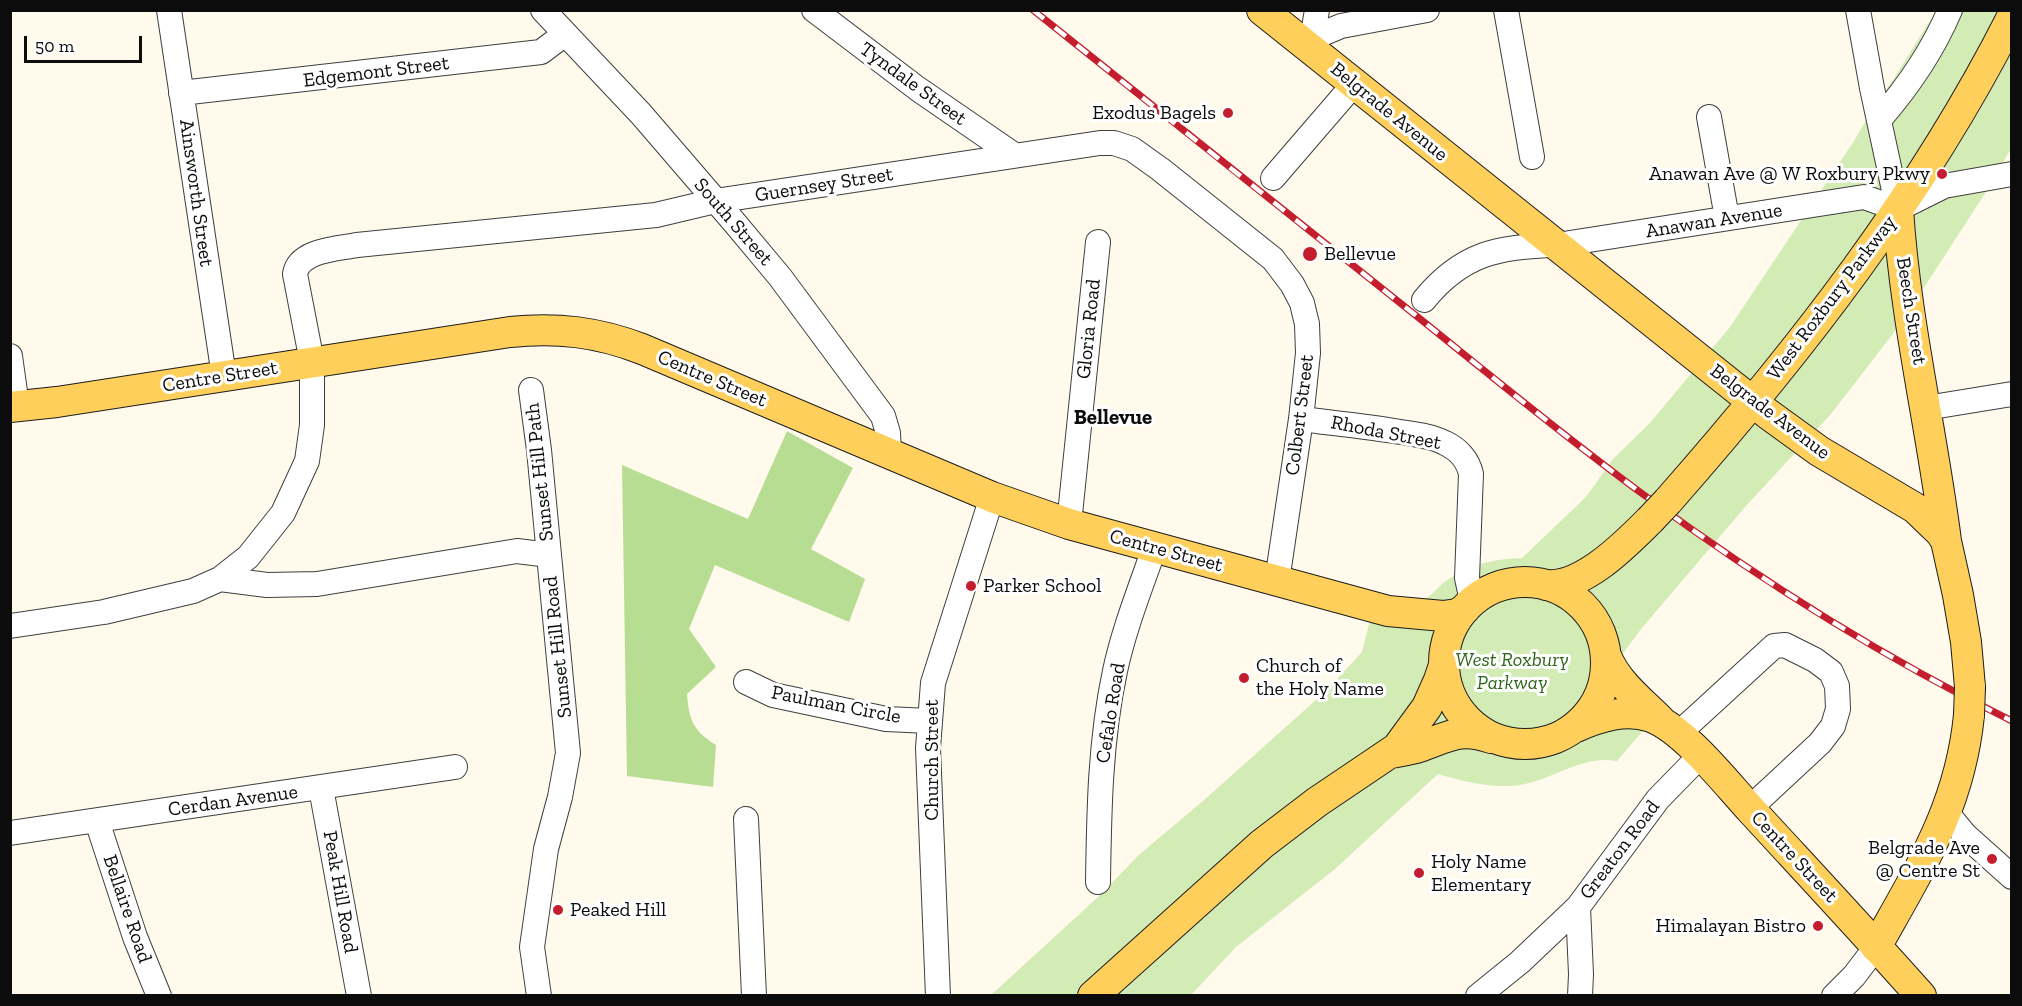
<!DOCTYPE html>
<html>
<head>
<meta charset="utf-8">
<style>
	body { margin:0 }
	#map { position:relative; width:2022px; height:1006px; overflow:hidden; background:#fffaec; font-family:"Zilla Slab",serif }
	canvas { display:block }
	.frame { position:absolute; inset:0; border:12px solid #0c0c0c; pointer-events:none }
	.scale { position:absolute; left:24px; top:36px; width:118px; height:27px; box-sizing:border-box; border:3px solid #0c0c0c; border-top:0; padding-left:8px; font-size:18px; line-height:21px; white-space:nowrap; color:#0c0c0c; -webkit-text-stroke:4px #fff; paint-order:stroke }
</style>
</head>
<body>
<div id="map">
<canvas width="2022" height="1006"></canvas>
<div class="frame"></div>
<div class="scale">50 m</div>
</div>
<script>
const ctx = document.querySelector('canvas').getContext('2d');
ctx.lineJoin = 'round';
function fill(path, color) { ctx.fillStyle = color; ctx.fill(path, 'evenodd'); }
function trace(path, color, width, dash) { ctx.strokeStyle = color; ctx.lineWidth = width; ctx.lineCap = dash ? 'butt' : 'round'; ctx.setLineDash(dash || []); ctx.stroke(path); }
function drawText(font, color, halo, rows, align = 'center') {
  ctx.font = font + ' "Zilla Slab",serif'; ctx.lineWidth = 6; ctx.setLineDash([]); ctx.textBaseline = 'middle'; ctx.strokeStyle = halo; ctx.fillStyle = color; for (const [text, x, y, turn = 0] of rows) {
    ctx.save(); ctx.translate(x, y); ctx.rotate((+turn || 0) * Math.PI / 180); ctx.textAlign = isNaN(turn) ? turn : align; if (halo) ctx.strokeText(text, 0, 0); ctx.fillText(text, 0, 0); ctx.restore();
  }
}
const green = new Path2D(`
	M 1936,11 L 2011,11 L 2012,147 L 1984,195 L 1901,323 L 1865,370 L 1831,414 L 1745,507 L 1641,629 L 1621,656 L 1665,705 L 1617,761 C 1586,755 1559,775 1529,783 C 1500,791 1466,782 1438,774 L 1335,869 L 1236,947 L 1191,995 L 990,996 L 1098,897 L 1140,854 L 1203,801 L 1326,691 L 1362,652 L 1377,592 C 1389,594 1413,602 1424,599 C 1432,596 1439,586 1446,581 C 1470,564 1493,559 1522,558 L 1586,497 L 1613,459 L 1649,424 L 1730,327 L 1854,141 L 1875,105 L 1893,80 Z`);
const forest = new Path2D(`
	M 787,431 L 853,468 L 811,549 L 865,579 L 849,622 L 715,565 L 689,629 L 716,667 L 687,694 C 689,720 693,731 716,745 L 713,787 L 627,776 L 622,465 L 748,519 Z`);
const minor = new Path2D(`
	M 169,10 L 224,376
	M 543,10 L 641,114 L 734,222 L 780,277 L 883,416 L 888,433 L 889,453
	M 814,10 L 918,89 L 1014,155
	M 1506,10 L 1532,157
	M 1858,10 L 1872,88 L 1898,209
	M 1306,46 L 1322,34 L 1341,26 L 1427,10
	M 1306,46 L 1314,28 L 1317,10
	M 181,93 L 541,52 L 565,34
	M 1709,117 L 1727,218
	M 1879,120 C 1907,88 1933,50 1950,10
	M 1273,178 L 1354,84
	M 1424,300 C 1462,253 1500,246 1557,245 L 1864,197 L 1898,209 L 1944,186 L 2012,174
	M 10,356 L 17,406
	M 531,390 L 539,450 L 549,555
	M 1926,408 L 2012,394
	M 1301,419 C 1332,423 1363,426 1394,431 C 1411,434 1430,435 1445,443 C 1458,449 1468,460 1471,474 L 1467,578 L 1472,601
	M 1069,524 L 1098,242
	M 220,579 L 267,585 L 317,584 L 517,551 L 549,555 L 568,753 L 560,797 L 546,849 L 532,947 L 539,996
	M 10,626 L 104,612 L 193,591 L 220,579 L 248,557 L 283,513 L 307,461 L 312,425 L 312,362 L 295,274 C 299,250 337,249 357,245 L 656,215 L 715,201 L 1100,143 L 1114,143 L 1132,149 L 1160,169 L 1273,259 L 1292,284 L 1302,303 L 1307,324 L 1308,353 L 1301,419 L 1277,581
	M 746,682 L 773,695 L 886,719 L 929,721
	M 1678,734 L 1774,646 L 1785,645 L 1815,660 L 1831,672 L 1837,686 L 1838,709 L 1833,726 L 1820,743 L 1749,809
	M 321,788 L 359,996
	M 1947,813 L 1965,835 L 2012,877
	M 746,819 L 754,996
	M 97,821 L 135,937 L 159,996
	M 10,833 L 455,767
	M 1098,882 C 1099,812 1100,741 1115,671 C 1124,629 1140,589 1154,549
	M 938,996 L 928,748 L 933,683 L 992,497
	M 1478,996 L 1520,962 L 1578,907
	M 1580,996 L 1581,974 L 1578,907 L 1658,799 L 1700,756
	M 1834,996 L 1854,976 L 1876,947`);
const major = new Path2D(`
	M 1262,10 L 1768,414 L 1819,451 L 1915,508 L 1941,533 L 1946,541 L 1958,595 L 1966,642 L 1970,687
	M 1898,209 C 1905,320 1932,430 1946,541
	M 10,407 L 57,402 L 510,332 C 557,327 598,332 642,349 L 992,497 L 1069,524 L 1388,611 L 1443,616 L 1457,614 L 1465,609
	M 1668,501 C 1799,352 1922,195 2012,17
	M1444 663a81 81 0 1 1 162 0a81 81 0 1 1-162 0Z
	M 1546,585 C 1582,589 1626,544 1650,520
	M 1606,656 C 1617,683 1640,700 1661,721
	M 1576,727 C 1599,717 1626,708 1651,717 C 1685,730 1726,783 1751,810 C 1808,872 1865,933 1921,996
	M 1391,753 C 1400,751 1410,750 1419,747 C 1448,737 1460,727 1491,738
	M 1876,947 C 1920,868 1960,807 1969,715
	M 1093,996 L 1262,844 L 1317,802 L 1397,748 L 1427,707 L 1439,680 L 1444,665`);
const rail = new Path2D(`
	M 1033,10 C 1160,112 1287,213 1414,314 C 1490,375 1565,437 1644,495 C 1760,580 1882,657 2012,721`);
const majorBridge = new Path2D(`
	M 1650,520 L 1668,501
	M 1969,715 L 1970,687`);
const markers = [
	[1228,113,6,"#c31d2e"],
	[1942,174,6,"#c31d2e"],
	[1310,254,8,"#c31d2e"],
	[971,586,6,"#c31d2e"],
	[1244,678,6,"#c31d2e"],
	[1992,859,6,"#c31d2e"],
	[1419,873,6,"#c31d2e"],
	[558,910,6,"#c31d2e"],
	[1818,926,6,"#c31d2e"]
];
const streetNames = [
	["Edgemont Street",376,72,-7],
	["Tyndale Street",913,84,36],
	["Belgrade Avenue",1389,112,39],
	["Guernsey Street",824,185,-9],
	["Ainsworth Street",196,193,82],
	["Anawan Avenue",1714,221,-9],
	["South Street",733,222,49],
	["West Roxbury Parkway",1832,298,-53],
	["Beech Street",1911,311,81],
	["Gloria Road",1089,329,-84],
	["Centre Street",220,377,-9],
	["Centre Street",712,379,23],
	["Belgrade Avenue",1770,412,37],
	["Colbert Street",1300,415,-83],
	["Rhoda Street",1386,433,11],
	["Sunset Hill Path",540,472,-96],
	["Centre Street",1166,551,15],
	["Sunset Hill Road",558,647,-96],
	["Paulman Circle",836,705,11],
	["Cefalo Road",1111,713,-81],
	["Church Street",932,760,-90],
	["Cerdan Avenue",233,801,-8],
	["Greaton Road",1620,850,-53],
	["Centre Street",1794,857,47],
	["Peak Hill Road",340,892,80],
	["Bellaire Road",127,909,71]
];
const poiNames = [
	["Exodus Bagels",1216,113,"right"],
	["Anawan Ave @ W Roxbury Pkwy",1930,174,"right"],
	["Bellevue",1324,254],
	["Parker School",983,586],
	["Church of",1256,666],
	["the Holy Name",1256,689],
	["Belgrade Ave",1980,848,"right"],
	["@ Centre St",1980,871,"right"],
	["Holy Name",1431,862],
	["Elementary",1431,885],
	["Peaked Hill",570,910],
	["Himalayan Bistro",1806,926,"right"]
];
const parkNames = [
	["West Roxbury",1512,660],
	["Parkway",1512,683]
];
const neighbourhoodNames = [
	["Bellevue",1113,418]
];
fill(green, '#d3ebb4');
fill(forest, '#b7dd92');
trace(minor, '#3f3f3f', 26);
trace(major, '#1d1d1d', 32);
trace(minor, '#fff', 24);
trace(major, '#ffcf5c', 30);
trace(rail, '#c31d2e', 7);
trace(rail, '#fff', 4.5, [14]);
trace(majorBridge, '#1d1d1d', 32, []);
trace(majorBridge, '#ffcf5c', 30);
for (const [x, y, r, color] of markers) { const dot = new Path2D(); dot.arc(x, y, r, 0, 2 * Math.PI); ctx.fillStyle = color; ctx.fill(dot); trace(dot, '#fff', 2); }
drawText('20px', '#0c0c0c', '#fff', streetNames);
drawText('20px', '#0c0c0c', '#fff', poiNames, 'left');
drawText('italic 20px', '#2e671a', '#fff', parkNames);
drawText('bold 21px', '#0c0c0c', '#fff', neighbourhoodNames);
</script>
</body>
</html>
